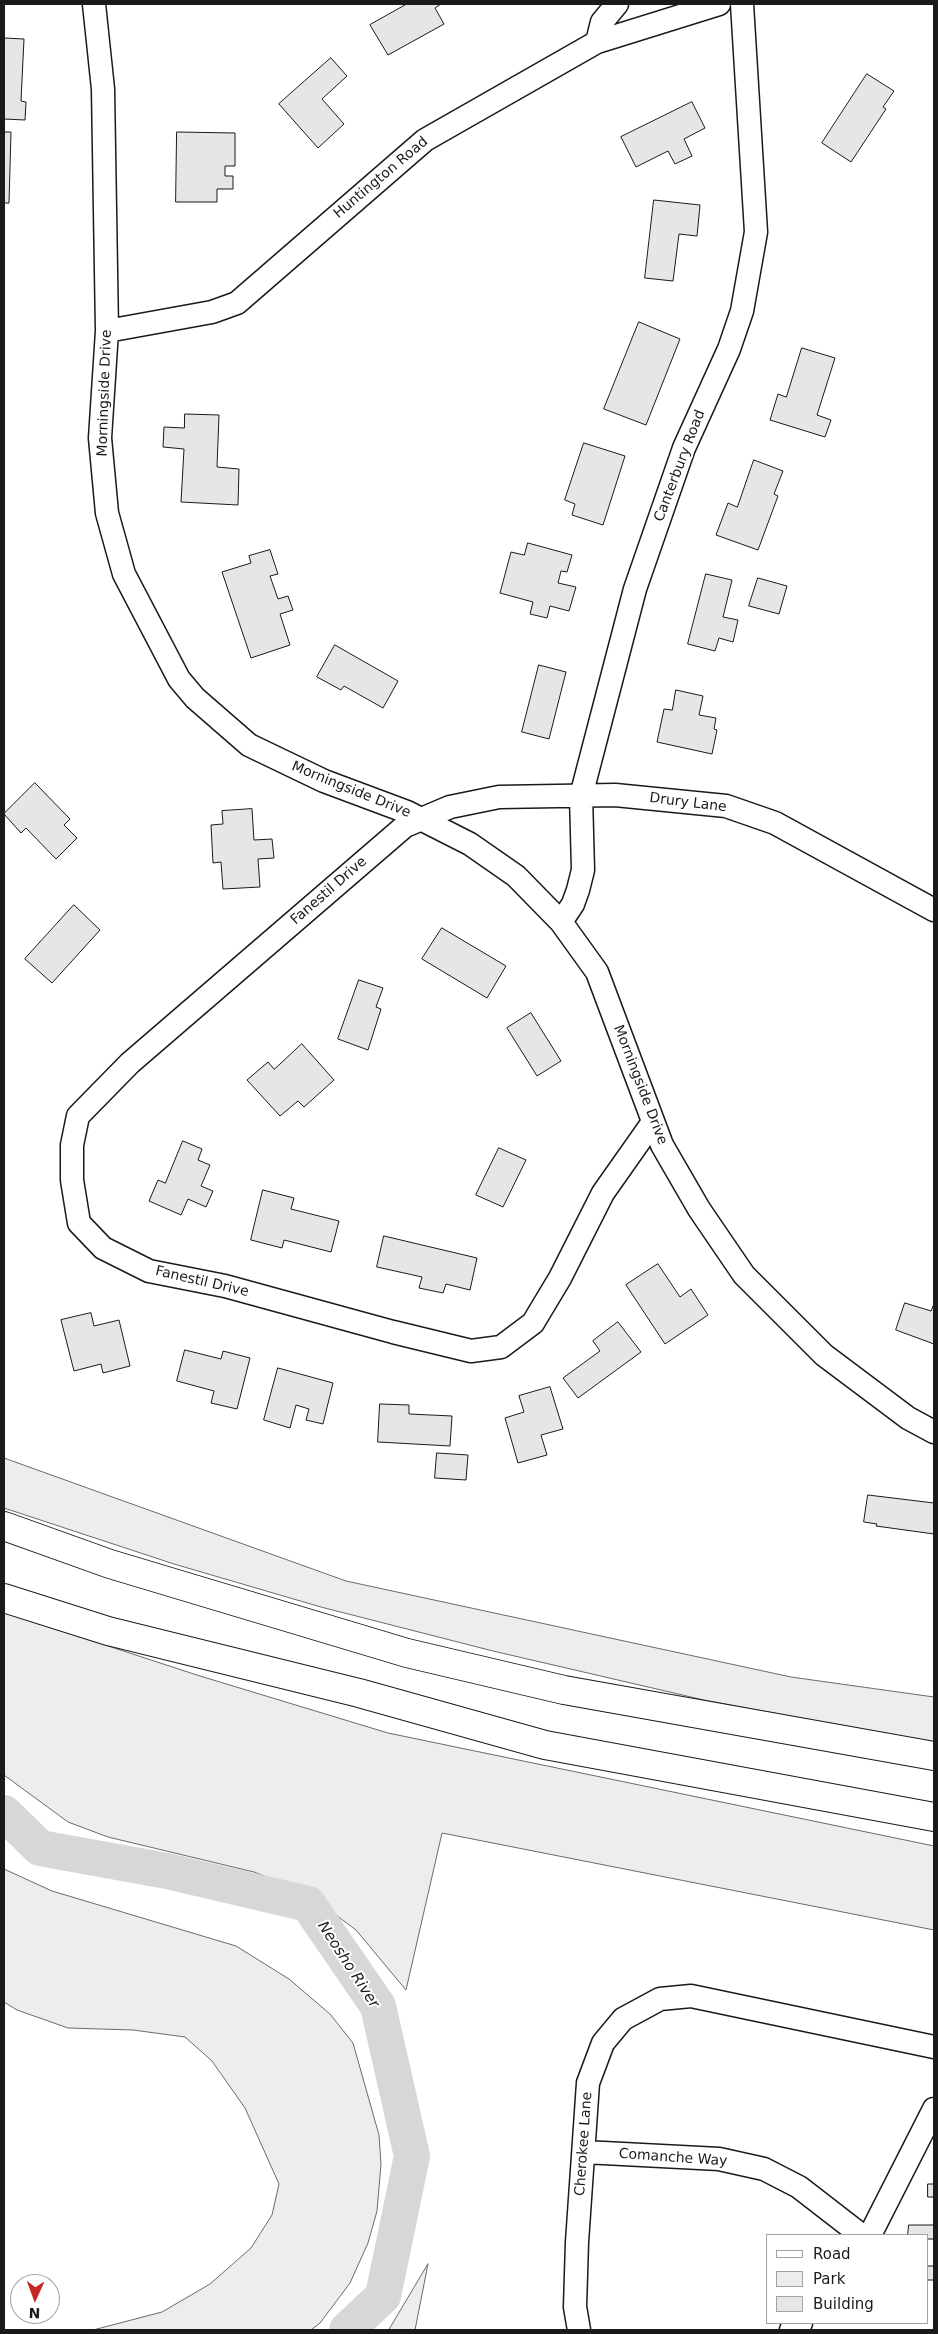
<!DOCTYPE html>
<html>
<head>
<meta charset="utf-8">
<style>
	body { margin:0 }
	#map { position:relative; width:938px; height:2334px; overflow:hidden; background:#fff; font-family:"DejaVu Sans",sans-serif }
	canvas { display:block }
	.frame { position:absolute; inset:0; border:5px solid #1a1a1a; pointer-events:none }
	.legend { position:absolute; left:766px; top:2234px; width:162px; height:90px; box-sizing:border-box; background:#fff; border:1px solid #a3a3a3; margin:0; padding:6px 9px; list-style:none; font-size:15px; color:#1a1a1a }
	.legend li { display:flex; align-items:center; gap:10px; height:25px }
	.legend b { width:25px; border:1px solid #a3a3a3 }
	.north { position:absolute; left:10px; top:2274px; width:50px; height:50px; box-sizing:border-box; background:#fff; border:1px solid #a3a3a3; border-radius:50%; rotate:182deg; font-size:14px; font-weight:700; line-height:20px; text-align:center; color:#1a1a1a }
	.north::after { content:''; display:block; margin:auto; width:18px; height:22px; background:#c62828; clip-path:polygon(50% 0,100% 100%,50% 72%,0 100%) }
</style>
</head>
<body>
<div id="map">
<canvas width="938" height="2334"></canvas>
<div class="frame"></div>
<ul class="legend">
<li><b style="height:6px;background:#fff"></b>Road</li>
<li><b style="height:14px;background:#ededed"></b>Park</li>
<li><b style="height:14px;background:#e6e6e6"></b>Building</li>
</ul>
<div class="north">N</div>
</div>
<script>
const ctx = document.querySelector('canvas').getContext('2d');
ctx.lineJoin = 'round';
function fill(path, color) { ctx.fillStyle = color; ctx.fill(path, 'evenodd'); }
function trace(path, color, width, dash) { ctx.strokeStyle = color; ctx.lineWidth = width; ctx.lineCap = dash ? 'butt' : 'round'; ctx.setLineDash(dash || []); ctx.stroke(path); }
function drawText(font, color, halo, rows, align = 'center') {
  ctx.font = font + ' "DejaVu Sans",sans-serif'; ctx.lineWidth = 4; ctx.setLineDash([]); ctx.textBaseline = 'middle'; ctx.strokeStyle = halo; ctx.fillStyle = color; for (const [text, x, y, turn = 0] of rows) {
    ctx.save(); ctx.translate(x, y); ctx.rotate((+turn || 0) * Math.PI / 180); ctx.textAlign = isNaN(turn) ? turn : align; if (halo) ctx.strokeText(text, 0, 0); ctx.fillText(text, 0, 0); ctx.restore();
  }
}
const green = new Path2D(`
	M 4,1458 L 346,1581 L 791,1677 L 934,1697 L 934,1743 L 704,1700 L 493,1651 L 321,1607 L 174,1564 L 4,1508 Z
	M 4,1612 L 200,1676 L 388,1733 L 934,1846 L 934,1930 L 442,1833 L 406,1990 L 356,1930 L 305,1892 L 254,1872 L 108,1837 L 68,1822 L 4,1775 Z
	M 4,1869 L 52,1891 L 236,1946 L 289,1979 L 330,2014 L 353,2043 L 379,2135 L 381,2164 L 377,2211 L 368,2243 L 350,2283 L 320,2323 L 311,2330 L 93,2330 L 162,2312 L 210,2284 L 251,2248 L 272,2215 L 279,2184 L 245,2108 L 212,2061 L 185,2037 L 133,2030 L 68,2028 L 17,2010 L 4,2002 Z
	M 428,2264 L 415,2330 L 389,2330 Z`);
const river = new Path2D(`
	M 4,1813 L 40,1848 L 167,1871 L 308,1904 L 378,2006 L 412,2156 L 383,2296 L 347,2330`);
const building = new Path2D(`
	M 407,4 L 441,4 L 435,8 L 444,24 L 388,55 L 370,25 Z
	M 4,38 L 24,39 L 21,101 L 26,102 L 25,120 L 4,119 Z
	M 331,58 L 347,76 L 322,99 L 344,124 L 318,148 L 279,104 Z
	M 867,74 L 894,91 L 883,107 L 886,109 L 851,162 L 822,143 Z
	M 692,102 L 705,128 L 684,139 L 692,156 L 675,164 L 668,151 L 636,167 L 621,137 Z
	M 4,132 L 11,132 L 9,203 L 4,203 Z
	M 177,132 L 235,133 L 235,166 L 225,166 L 225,176 L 233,176 L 233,189 L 217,189 L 217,202 L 176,202 Z
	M 654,200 L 700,205 L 697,236 L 679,234 L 673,281 L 645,278 Z
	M 639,322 L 680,339 L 646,425 L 604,409 Z
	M 802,348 L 835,358 L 817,415 L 831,420 L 825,437 L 770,420 L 778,394 L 786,397 Z
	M 185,414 L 219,415 L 217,467 L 239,469 L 238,505 L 181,502 L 184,449 L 163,447 L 164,427 L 184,428 Z
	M 584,443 L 625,456 L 603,525 L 572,515 L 575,504 L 565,500 Z
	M 754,460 L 783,471 L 774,494 L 778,496 L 758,550 L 716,535 L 728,503 L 737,507 Z
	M 528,543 L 572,555 L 567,572 L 561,571 L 558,583 L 576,587 L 569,611 L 550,606 L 547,618 L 530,614 L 533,602 L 500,593 L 511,552 L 524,555 Z
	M 270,550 L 278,574 L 270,576 L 278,599 L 288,596 L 293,610 L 280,614 L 290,645 L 251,658 L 222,572 L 251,563 L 249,556 Z
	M 706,574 L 732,580 L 723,617 L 738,620 L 733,642 L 719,638 L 715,651 L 688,644 Z
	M 758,578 L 787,586 L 779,614 L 749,606 Z
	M 335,645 L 398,681 L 383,708 L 344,686 L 341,690 L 317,677 Z
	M 539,665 L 566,672 L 549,739 L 522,732 Z
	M 676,690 L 703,696 L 699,715 L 716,718 L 714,729 L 717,730 L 712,754 L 657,742 L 664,709 L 672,710 Z
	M 35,783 L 70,819 L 64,825 L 77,838 L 56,859 L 26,828 L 21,833 L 4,814 Z
	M 252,809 L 254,840 L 272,839 L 274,858 L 258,859 L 260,887 L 223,889 L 221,862 L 213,863 L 211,825 L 223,824 L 222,811 Z
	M 74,905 L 100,930 L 52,983 L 25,959 Z
	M 442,928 L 506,966 L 487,998 L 422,959 Z
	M 359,980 L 383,988 L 376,1007 L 381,1009 L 368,1050 L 338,1039 Z
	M 531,1013 L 561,1061 L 537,1076 L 507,1028 Z
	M 302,1044 L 334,1080 L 304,1107 L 298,1101 L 280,1116 L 247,1080 L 268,1062 L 274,1069 Z
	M 183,1141 L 202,1149 L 198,1160 L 210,1165 L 201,1186 L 213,1191 L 206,1207 L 188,1199 L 181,1215 L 149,1201 L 158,1180 L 165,1183 Z
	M 499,1148 L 526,1160 L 503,1207 L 476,1195 Z
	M 263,1190 L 294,1198 L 291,1209 L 339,1221 L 331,1252 L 284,1240 L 282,1248 L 251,1240 Z
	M 384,1236 L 477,1258 L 470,1290 L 446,1284 L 443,1293 L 419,1288 L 422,1277 L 377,1267 Z
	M 658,1264 L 680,1297 L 691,1289 L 708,1315 L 665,1344 L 626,1285 Z
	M 905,1303 L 931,1311 L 934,1304 L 934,1344 L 896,1330 Z
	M 91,1313 L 94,1326 L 119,1320 L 130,1366 L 103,1373 L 101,1364 L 74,1371 L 61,1320 Z
	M 618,1322 L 641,1352 L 578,1398 L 563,1378 L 600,1351 L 593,1341 Z
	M 185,1350 L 221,1359 L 223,1351 L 250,1358 L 237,1409 L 211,1403 L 214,1391 L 177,1381 Z
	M 278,1368 L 333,1383 L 323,1424 L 306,1420 L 309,1409 L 296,1405 L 290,1428 L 264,1420 Z
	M 550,1387 L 563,1429 L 541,1435 L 547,1455 L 518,1463 L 505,1418 L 524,1412 L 519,1396 Z
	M 380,1404 L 409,1405 L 409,1414 L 452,1416 L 450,1446 L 378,1442 Z
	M 437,1453 L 468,1455 L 466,1480 L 435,1478 Z
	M 868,1495 L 934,1503 L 934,1534 L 876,1526 L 877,1524 L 864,1522 Z
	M 928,2184 L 934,2184 L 934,2197 L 928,2197 Z
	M 909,2225 L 934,2225 L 934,2239 L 927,2239 L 927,2235 L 908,2235 Z
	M 927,2266 L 934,2266 L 934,2280 L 927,2280 Z`);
const minor = new Path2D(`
	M 94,4 L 103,89 L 107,331 L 100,438 L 107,513 L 124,574 L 179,679 L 195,698 L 249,745 L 324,781 L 407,812 L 470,844 L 516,876 L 561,922 L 597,972 L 662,1145 L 699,1209 L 744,1275 L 824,1355 L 908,1418 L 934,1432
	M 597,42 L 602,22 L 617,4
	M 107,331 L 212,312 L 237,303 L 425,140 L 597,42 L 719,4
	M 561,922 L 573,904 L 578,890 L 583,870 L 581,796 L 635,589 L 684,448 L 729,349 L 742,311 L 756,232 L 742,4
	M 653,1122 L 603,1193 L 560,1278 L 533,1323 L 501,1347 L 471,1351 L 393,1332 L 225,1286 L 149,1271 L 103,1248 L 79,1223 L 72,1180 L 72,1145 L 78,1116 L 130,1063 L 405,826 L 450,807 L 499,797 L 615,795 L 726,806 L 775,823 L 934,910
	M 584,2152 L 719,2159 L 764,2169 L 799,2187 L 861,2235
	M 870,2235 L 934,2109
	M 579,2330 L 575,2307 L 577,2242 L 588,2083 L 603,2043 L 623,2019 L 660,1999 L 691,1996 L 934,2047
	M 791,2330 L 801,2323`);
const highway = new Path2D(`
	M 4,1526 L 110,1564 L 407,1653 L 564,1690 L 934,1756
	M 4,1598 L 108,1631 L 359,1693 L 545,1745 L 934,1817`);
const streetNames = [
	["Huntington Road",381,178,-40],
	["Morningside Drive",105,393,-88],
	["Canterbury Road",680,466,-69],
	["Morningside Drive",351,790,22],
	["Drury Lane",688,803,7],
	["Fanestil Drive",329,891,-41],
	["Morningside Drive",640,1085,69],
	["Fanestil Drive",202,1282,13],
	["Cherokee Lane",584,2144,-86],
	["Comanche Way",673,2158,4]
];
const waterNames = [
	["Neosho River",348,1965,57]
];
fill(green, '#ededed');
trace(green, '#6a6a6a', 1);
trace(river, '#d7d7d7', 36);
fill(building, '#e6e6e6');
trace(building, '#1a1a1a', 1);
trace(minor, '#1a1a1a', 25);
trace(highway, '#1a1a1a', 30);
trace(minor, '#fff', 22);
trace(highway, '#fff', 28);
drawText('14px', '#1a1a1a', '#fff', streetNames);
drawText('italic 15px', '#1a1a1a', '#fff', waterNames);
</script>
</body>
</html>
